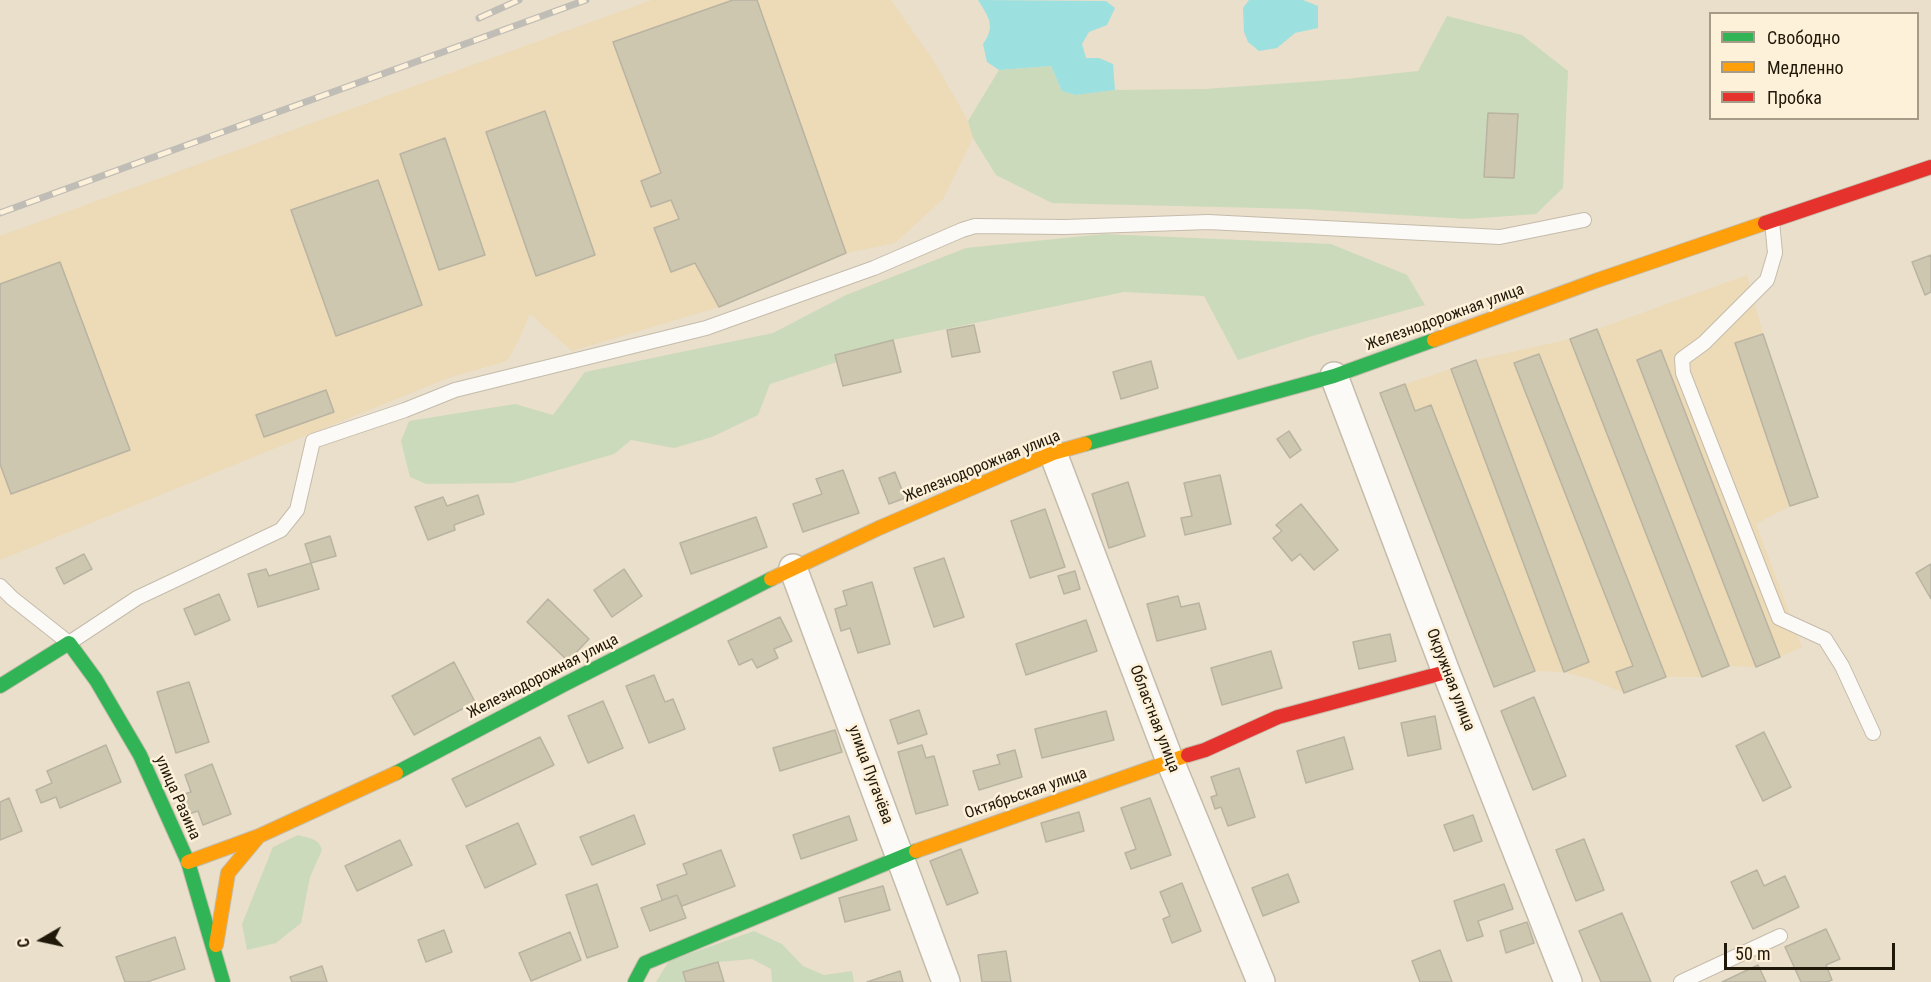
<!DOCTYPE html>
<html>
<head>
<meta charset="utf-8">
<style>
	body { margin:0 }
	#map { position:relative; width:1931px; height:982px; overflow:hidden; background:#eadfca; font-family:"Roboto Condensed",sans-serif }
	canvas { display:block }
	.legend { position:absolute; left:1709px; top:12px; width:210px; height:108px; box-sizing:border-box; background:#fef1da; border:2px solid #a59b87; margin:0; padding:8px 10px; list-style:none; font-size:18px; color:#20190a }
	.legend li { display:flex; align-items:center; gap:12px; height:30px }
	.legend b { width:30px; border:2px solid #a59b87 }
	.north { position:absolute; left:12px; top:910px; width:60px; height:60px; -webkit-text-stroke:4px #fef1da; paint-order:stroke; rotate:261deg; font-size:16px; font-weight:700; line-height:24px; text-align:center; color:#20190a }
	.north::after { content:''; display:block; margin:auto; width:21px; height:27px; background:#20190a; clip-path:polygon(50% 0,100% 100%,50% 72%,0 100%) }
	.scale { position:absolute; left:1724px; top:943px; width:171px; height:27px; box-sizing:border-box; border:3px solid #20190a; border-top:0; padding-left:8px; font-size:18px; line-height:21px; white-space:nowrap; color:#20190a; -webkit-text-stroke:4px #fef1da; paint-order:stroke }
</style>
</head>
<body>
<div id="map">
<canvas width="1931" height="982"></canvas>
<ul class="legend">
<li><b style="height:8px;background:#30b455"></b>Свободно</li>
<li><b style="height:8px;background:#ff9f0a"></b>Медленно</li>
<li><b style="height:8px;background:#e5322d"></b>Пробка</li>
</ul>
<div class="north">С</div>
<div class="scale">50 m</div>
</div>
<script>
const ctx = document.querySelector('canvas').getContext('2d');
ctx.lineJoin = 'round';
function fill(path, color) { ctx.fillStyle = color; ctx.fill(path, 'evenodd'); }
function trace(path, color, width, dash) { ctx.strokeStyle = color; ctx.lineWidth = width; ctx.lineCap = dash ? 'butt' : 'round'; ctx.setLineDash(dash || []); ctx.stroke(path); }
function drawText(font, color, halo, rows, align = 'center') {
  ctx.font = font + ' "Roboto Condensed",sans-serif'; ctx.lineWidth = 5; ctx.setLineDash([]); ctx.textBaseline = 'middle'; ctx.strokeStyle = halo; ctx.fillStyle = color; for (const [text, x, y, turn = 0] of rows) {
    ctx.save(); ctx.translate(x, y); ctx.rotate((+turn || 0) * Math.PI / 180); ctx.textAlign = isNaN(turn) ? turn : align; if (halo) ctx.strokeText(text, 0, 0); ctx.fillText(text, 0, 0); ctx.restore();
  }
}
const built = new Path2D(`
	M 652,0 L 891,0 L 935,63 L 968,121 L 973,138 L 943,199 L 895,243 L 846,253 L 719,307 L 572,351 L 530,314 L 518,341 L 507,361 L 448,378 L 0,560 L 0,236 Z
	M 1747,275 L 1763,334 L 1818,497 L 1790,506 L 1756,524 L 1802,647 L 1756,667 L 1729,666 L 1702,677 L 1666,677 L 1624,693 L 1590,679 L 1564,672 L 1535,671 L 1494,687 L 1380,393 L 1476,360 L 1570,339 Z`);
const green = new Path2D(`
	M 1447,16 L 1522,35 L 1568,71 L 1563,188 L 1536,214 L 1467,219 L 1303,209 L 1052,203 L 996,175 L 973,138 L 968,121 L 999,70 L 1051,66 L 1062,91 L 1075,95 L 1115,90 L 1205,89 L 1345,79 L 1418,71 Z
	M 1104,234 L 1331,244 L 1407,275 L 1425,305 L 1312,336 L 1238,360 L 1204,296 L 1124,292 L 893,340 L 836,354 L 837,362 L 770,384 L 758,415 L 712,437 L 674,448 L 631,440 L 614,454 L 513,483 L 426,484 L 410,477 L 401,441 L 409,421 L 515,404 L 553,415 L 585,372 L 773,333 L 846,295 L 966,248 Z
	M 298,835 C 308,838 319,838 322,850 L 310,877 L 301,923 L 276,943 L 247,950 L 242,924 L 273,847 Z
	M 754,931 L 782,944 L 803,966 L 824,975 L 852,971 L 854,982 L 772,982 L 771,969 L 752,959 L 718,962 L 683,973 L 686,982 L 656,982 L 669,961 Z`);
const water = new Path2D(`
	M 978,0 L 1106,1 L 1115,8 L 1107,25 L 1089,32 L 1082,44 L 1086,58 L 1099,58 L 1113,64 L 1115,90 L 1075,95 L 1062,91 L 1051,66 L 999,70 L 987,62 L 983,44 C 996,26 989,18 978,0 Z
	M 1249,0 L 1303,0 L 1318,6 L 1318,28 L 1295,33 L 1277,48 L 1259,51 L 1248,42 L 1244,32 L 1243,8 Z`);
const building = new Path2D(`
	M 733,0 L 757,0 L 846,253 L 719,307 L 695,263 L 671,272 L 654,228 L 679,219 L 671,200 L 651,207 L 641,181 L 661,173 L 613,42 Z
	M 545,111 L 595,255 L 536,276 L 486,132 Z
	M 1488,113 L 1518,114 L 1514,178 L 1484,177 Z
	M 445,138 L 485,255 L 439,270 L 400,154 Z
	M 378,180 L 422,305 L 336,336 L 291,210 Z
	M 1931,255 L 1931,292 L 1925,295 L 1912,262 Z
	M 60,262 L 130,450 L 11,494 L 0,464 L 0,284 Z
	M 974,325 L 980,352 L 952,357 L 947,330 Z
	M 1597,329 L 1729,666 L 1702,677 L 1570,339 Z
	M 1763,334 L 1818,497 L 1790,506 L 1735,343 Z
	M 893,340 L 901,372 L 843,386 L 835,355 Z
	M 1661,350 L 1780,657 L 1756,667 L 1637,360 Z
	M 1539,354 L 1666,677 L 1624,693 L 1616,672 L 1633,666 L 1514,363 Z
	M 1476,360 L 1589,662 L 1564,672 L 1451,369 Z
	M 1151,361 L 1158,388 L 1121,399 L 1113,372 Z
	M 1405,384 L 1415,411 L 1431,405 L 1535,671 L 1494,687 L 1380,393 Z
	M 326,390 L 334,412 L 264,437 L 256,415 Z
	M 1289,431 L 1301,450 L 1290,458 L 1277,439 Z
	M 843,470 L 859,513 L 803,532 L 793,504 L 822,494 L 816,479 Z
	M 895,472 L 905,498 L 889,504 L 879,478 Z
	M 1220,475 L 1231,524 L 1185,535 L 1181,518 L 1192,516 L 1184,483 Z
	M 1128,482 L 1145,536 L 1109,548 L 1092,494 Z
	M 478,495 L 484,514 L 454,525 L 455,530 L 428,540 L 415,507 L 443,497 L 447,506 Z
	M 1301,504 L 1338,550 L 1314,570 L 1300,554 L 1292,561 L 1273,538 L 1282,531 L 1276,525 Z
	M 1045,509 L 1065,567 L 1030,578 L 1011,521 Z
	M 756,517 L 767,547 L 691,574 L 680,543 Z
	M 330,536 L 336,556 L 311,563 L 305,544 Z
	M 84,554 L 92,569 L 64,584 L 56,568 Z
	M 944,558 L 964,617 L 934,627 L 914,568 Z
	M 311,563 L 319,589 L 258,607 L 248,574 L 266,569 L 269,576 Z
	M 1931,564 L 1931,599 L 1916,573 Z
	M 624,569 L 642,596 L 612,617 L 594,590 Z
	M 1075,571 L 1080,589 L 1064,594 L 1058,576 Z
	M 872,582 L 890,644 L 858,653 L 850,628 L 841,631 L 835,609 L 847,605 L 843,591 Z
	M 219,594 L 230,620 L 195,635 L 184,609 Z
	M 1178,596 L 1181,607 L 1199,603 L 1206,629 L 1157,641 L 1147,604 Z
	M 548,599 L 589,639 L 568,661 L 527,622 Z
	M 780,617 L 792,641 L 774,649 L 778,658 L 757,668 L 752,659 L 739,665 L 728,641 Z
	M 1086,620 L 1097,651 L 1026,675 L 1016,644 Z
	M 1390,634 L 1396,661 L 1359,669 L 1353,642 Z
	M 1271,651 L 1282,688 L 1222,705 L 1211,668 Z
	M 454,662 L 475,702 L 414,735 L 392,696 Z
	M 654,675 L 665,702 L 673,699 L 685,729 L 649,743 L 626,686 Z
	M 189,682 L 209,742 L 176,753 L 157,692 Z
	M 1534,697 L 1566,776 L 1533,790 L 1501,711 Z
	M 603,701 L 623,748 L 588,763 L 568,716 Z
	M 919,710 L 927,734 L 898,744 L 890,720 Z
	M 1106,711 L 1114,740 L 1042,758 L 1035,729 Z
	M 1435,716 L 1441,749 L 1408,756 L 1401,723 Z
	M 835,730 L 842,752 L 780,771 L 773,748 Z
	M 1764,732 L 1791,787 L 1763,801 L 1736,746 Z
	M 540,737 L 554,765 L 466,807 L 452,779 Z
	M 1344,737 L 1353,769 L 1306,783 L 1297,751 Z
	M 106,745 L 121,782 L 60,808 L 56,797 L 41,803 L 36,790 L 52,783 L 47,771 Z
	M 922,745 L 926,758 L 934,756 L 948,805 L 916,814 L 898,752 Z
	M 1015,750 L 1022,777 L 979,790 L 973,771 L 1000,764 L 997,755 Z
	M 212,764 L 231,814 L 203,825 L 198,811 L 189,814 L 181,795 L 191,792 L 185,775 Z
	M 1239,768 L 1255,817 L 1228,826 L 1221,807 L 1215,809 L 1211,797 L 1217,795 L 1211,777 Z
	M 9,798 L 22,831 L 0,840 L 0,802 Z
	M 1150,798 L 1171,855 L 1131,869 L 1125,853 L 1136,849 L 1121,808 Z
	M 1079,812 L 1084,831 L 1046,842 L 1041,823 Z
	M 634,815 L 645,844 L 592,865 L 580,837 Z
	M 1473,815 L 1482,841 L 1454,851 L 1444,825 Z
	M 849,816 L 857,840 L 801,859 L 793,835 Z
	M 518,823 L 536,864 L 485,888 L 466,846 Z
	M 1584,839 L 1604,890 L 1576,901 L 1556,850 Z
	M 400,840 L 412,865 L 357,891 L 345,866 Z
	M 961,849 L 978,893 L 947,905 L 930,861 Z
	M 721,850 L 735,886 L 682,906 L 677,895 L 662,900 L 657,885 L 687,874 L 683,864 Z
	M 1757,870 L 1764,886 L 1785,876 L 1799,907 L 1753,929 L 1731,882 Z
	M 1288,874 L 1299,902 L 1263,916 L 1252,888 Z
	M 1182,883 L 1201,931 L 1172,943 L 1163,919 L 1170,916 L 1160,892 Z
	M 597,884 L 618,947 L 587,958 L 566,895 Z
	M 1504,884 L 1513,909 L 1478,921 L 1483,936 L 1467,941 L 1454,901 Z
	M 883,886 L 890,910 L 845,922 L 839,898 Z
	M 677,895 L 686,918 L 650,931 L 641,908 Z
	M 1622,913 L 1651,982 L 1601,982 L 1579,931 Z
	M 1527,922 L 1534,943 L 1506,953 L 1500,931 Z
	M 1826,929 L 1840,959 L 1826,965 L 1832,980 L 1827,982 L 1801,982 L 1785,947 Z
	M 444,930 L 452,952 L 426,962 L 418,940 Z
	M 570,932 L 581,960 L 531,981 L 519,953 Z
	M 175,937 L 185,969 L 147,982 L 125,982 L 116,957 Z
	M 1440,950 L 1452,982 L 1420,982 L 1412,961 Z
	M 1006,951 L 1011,982 L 982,982 L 978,955 Z
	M 718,962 L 724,982 L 686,982 L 683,972 Z
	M 1758,965 L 1766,982 L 1722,982 Z
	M 322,966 L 327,982 L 292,982 L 290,977 Z
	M 900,971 L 903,982 L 867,982 Z`);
const lane = new Path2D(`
	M 1772,221 L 1775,253 L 1767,280 L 1704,343 L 1682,359 L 1683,373 L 1779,618 L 1825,639 L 1842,666 L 1873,733
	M 0,586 L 12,598 L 69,643 L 137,598 L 281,530 L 297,510 L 313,441 L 405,410 L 455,390 L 706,328 L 874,268 L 962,230 L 975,226 L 1065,227 L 1208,222 L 1500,237 L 1584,220
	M 1681,982 L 1780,936`);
const street = new Path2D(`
	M 1334,376 L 1446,672 L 1568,982
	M 1053,453 L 1170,761 L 1261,982
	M 793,568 L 946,982`);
const fast = new Path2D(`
	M 1085,444 L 1334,376 L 1434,340
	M 0,686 L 69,643 L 96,680 L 140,755 L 188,862 L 223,982
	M 396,773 L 565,684 L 771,579
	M 635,982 L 645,963 L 916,851`);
const slow = new Path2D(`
	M 1434,340 L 1595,281 L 1765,223
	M 771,579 L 879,528 L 1053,453 L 1085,444
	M 916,851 L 1188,755
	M 188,862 L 259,836 L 396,773
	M 216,945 L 228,873 L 258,837`);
const jam = new Path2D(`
	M 1765,223 L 1931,167
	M 1188,755 L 1205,750 L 1278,717 L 1446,672`);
const rail = new Path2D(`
	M 479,18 L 519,0
	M 0,213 L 586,0`);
const streetNames = [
	["Железнодорожная улица",1445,318,-20],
	["Железнодорожная улица",982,467,-22],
	["Железнодорожная улица",543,677,-27],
	["Окружная улица",1450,680,69],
	["Областная улица",1154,719,69],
	["улица Пугачёва",870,775,70],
	["Октябрьская улица",1026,794,-19],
	["улица Разина",177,798,66]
];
fill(built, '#eddab7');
fill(green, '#cbdabb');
fill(water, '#9de0e0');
fill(building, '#cdc7af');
trace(building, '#b9b3a2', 1.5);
trace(lane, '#c4bbab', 16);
trace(street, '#c4bbab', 30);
trace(fast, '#c4bbab', 16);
trace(slow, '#c4bbab', 16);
trace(jam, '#c4bbab', 16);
trace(lane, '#fcfaf7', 14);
trace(street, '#fcfaf7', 27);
trace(fast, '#30b455', 14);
trace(slow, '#ff9f0a', 14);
trace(jam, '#e5322d', 14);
trace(rail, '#c0bdb7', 7);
trace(rail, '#fef1da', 4.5, [14]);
drawText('16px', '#20190a', '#fef1da', streetNames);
</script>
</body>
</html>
